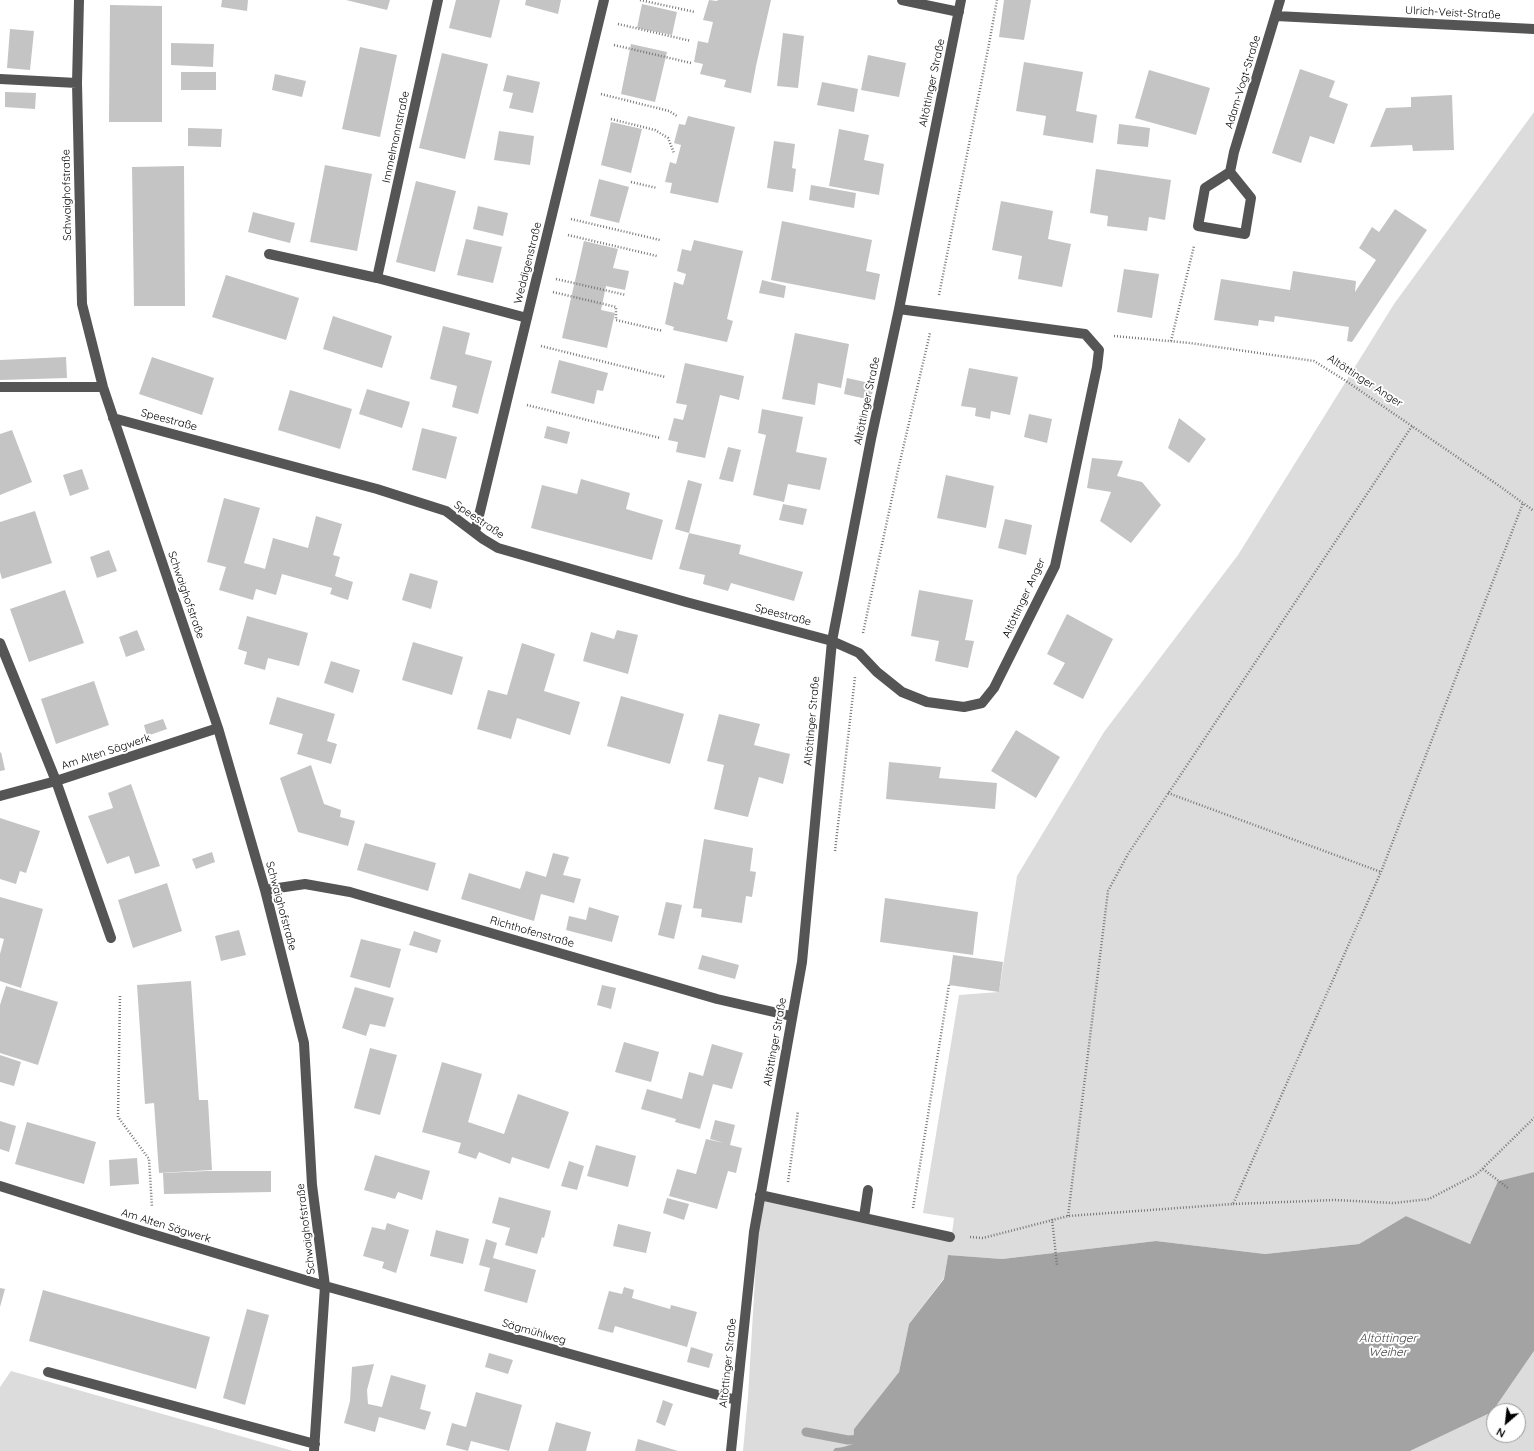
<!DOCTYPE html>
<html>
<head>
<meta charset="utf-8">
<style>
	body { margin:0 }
	#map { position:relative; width:1534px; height:1451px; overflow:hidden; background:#fff; font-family:Quicksand,sans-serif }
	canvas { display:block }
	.north { position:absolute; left:1486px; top:1403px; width:40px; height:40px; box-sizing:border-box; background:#fff; border:1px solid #999; border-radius:50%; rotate:208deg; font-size:11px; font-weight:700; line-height:16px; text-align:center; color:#000 }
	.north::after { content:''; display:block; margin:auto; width:14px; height:18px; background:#000; clip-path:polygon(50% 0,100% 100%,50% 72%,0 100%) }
</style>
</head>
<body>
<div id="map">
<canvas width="1534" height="1451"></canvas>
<div class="north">N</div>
</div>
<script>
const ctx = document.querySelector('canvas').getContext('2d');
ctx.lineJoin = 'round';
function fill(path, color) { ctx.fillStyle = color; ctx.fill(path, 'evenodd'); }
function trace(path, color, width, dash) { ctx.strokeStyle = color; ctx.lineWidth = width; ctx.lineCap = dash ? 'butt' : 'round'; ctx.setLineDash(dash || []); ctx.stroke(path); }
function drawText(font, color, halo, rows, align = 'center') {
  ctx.font = font + ' Quicksand,sans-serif'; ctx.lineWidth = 4; ctx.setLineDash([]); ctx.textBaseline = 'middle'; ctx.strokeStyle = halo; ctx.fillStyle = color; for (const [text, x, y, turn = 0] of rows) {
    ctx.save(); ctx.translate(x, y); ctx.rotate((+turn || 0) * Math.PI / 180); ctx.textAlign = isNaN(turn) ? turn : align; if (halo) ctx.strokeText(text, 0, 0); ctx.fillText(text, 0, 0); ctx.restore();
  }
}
const green = new Path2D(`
	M 1534,112 L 1534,1172 L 1498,1181 L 1470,1244 L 1406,1216 L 1359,1244 L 1265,1254 L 1156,1241 L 1002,1259 L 948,1255 L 944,1278 L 909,1324 L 899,1372 L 854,1429 L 853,1444 L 843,1447 L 835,1448 L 833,1451 L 743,1451 L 748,1397 L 760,1195 L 951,1241 L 954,1218 L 923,1213 L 959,995 L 999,992 L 1017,876 L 1104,732 L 1238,555 L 1394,304 Z
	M 1534,1351 L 1534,1451 L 1410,1451 L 1492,1412 ZM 1494,1411 L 1518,1411 L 1518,1435 L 1494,1435 Z
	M 11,1371 L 293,1451 L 0,1451 L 0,1387 Z`);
const water = new Path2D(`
	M 1534,1172 L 1534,1351 L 1492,1412 L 1410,1451 L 833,1451 L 835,1448 L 843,1447 L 853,1444 L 854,1429 L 899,1372 L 909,1324 L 944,1279 L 948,1255 L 1002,1259 L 1156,1241 L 1265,1254 L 1359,1244 L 1406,1216 L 1470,1244 L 1498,1181 Z`);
const stream = new Path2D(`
	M 806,1432 L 848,1440 L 865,1439`);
const building = new Path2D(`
	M 222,0 L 248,0 L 247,11 L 221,7 Z
	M 346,0 L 390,0 L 387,10 Z
	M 456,0 L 500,0 L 491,38 L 449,28 Z
	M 526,0 L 561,0 L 558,14 L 525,5 Z
	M 709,0 L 717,1 L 718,0 L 771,0 L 756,66 L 751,93 L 724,87 L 726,80 L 700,74 L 703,64 L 694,62 L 698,41 L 708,43 L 713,22 L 703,20 Z
	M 1004,0 L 1031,0 L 1024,40 L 999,37 Z
	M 642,4 L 677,12 L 672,35 L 637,28 Z
	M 110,5 L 162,6 L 162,122 L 109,122 Z
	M 10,29 L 34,31 L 30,70 L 7,68 Z
	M 783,33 L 804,36 L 798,88 L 777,86 Z
	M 171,43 L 214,44 L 213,67 L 171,65 Z
	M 631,44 L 667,52 L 655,102 L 621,94 Z
	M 360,47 L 397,55 L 380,137 L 342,129 Z
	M 442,53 L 488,64 L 465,159 L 419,148 Z
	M 868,55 L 906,63 L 899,97 L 861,90 Z
	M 1024,62 L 1083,72 L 1076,111 L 1097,115 L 1093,143 L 1043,135 L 1046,116 L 1016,111 Z
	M 1300,69 L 1335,81 L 1329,97 L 1348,104 L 1334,144 L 1310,136 L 1301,163 L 1272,153 Z
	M 1149,70 L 1210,88 L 1196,135 L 1135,118 Z
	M 181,72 L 216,72 L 216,90 L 181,90 Z
	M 275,74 L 306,81 L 302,97 L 272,90 Z
	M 507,75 L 540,82 L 533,113 L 509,108 L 513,93 L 503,91 Z
	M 822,82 L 858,89 L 854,112 L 817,105 Z
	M 5,92 L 36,93 L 35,109 L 5,107 Z
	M 1452,95 L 1454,150 L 1413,151 L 1412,145 L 1370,147 L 1386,108 L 1411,107 L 1411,97 Z
	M 688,116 L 735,127 L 718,203 L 670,193 L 672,183 L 665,182 L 670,162 L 676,164 L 681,145 L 674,143 L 679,124 L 685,125 Z
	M 611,122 L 642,129 L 631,173 L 601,165 Z
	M 1119,124 L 1150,128 L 1148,147 L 1117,144 Z
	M 188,128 L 222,129 L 221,147 L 188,146 Z
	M 839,129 L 869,135 L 864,160 L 884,164 L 879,195 L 829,186 Z
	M 499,131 L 534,136 L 530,165 L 494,160 Z
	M 774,141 L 795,144 L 792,168 L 796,169 L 793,192 L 767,188 Z
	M 325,165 L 372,174 L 357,251 L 310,242 Z
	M 184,166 L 185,306 L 134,306 L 132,167 Z
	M 1096,169 L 1171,180 L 1165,220 L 1149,217 L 1147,231 L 1107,226 L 1108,216 L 1090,213 Z
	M 599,179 L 629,187 L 619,223 L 590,216 Z
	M 416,181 L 456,191 L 435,272 L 396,262 Z
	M 811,185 L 856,193 L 854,208 L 809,200 Z
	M 1001,201 L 1053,211 L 1048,239 L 1071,244 L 1062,287 L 1018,279 L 1022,256 L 992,250 Z
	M 478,206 L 508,213 L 503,236 L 473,229 Z
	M 1395,209 L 1427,230 L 1352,342 L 1347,341 L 1349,327 L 1275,316 L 1274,322 L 1259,320 L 1258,326 L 1214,320 L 1221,279 L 1290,290 L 1293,271 L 1356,281 L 1355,292 L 1376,260 L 1359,248 L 1372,227 L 1379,232 Z
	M 253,212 L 295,223 L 290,243 L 248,232 Z
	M 782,221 L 872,240 L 866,271 L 880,274 L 875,300 L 771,280 Z
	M 466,239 L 502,247 L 493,283 L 457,275 Z
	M 694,240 L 743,251 L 727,319 L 733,321 L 727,342 L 673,330 L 674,327 L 665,324 L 674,282 L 683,285 L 686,274 L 677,271 L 682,249 L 691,251 Z
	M 584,241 L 618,249 L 613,268 L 629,271 L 625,290 L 606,286 L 601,310 L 615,313 L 607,348 L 562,338 Z
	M 1124,269 L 1159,274 L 1152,318 L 1117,312 Z
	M 226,275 L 299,298 L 286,340 L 212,317 Z
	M 762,280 L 786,286 L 784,298 L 759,293 Z
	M 333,316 L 392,336 L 382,368 L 323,349 Z
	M 443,326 L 470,333 L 465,354 L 492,361 L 478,414 L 452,407 L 457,386 L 430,379 Z
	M 795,333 L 849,344 L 841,388 L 818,383 L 815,405 L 782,399 Z
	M 66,357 L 67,378 L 0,380 L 0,360 Z
	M 152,357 L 214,378 L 202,415 L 139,394 Z
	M 559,360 L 608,373 L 603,391 L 597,390 L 594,404 L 551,393 Z
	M 685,363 L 744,376 L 739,400 L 720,395 L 705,458 L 676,452 L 678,442 L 668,440 L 674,418 L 683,420 L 687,405 L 676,403 Z
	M 969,368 L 1018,377 L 1010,415 L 991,411 L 990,419 L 975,416 L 976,408 L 961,406 Z
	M 847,378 L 874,384 L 871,400 L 844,394 Z
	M 367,389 L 410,402 L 402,428 L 359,414 Z
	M 290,390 L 352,409 L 340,449 L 278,430 Z
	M 762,409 L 803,417 L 796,452 L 827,458 L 820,490 L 788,484 L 784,502 L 753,495 L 766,435 L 758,433 Z
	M 1029,414 L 1052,419 L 1047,443 L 1024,437 Z
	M 1179,418 L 1206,439 L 1189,463 L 1168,448 Z
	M 547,426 L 570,432 L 567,444 L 544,438 Z
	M 422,428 L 457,437 L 446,479 L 412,470 Z
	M 12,430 L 32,482 L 0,495 L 0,434 Z
	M 728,447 L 741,450 L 733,482 L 719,479 Z
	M 1092,458 L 1123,461 L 1117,476 L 1142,482 L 1161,505 L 1131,543 L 1100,521 L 1111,492 L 1087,488 Z
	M 82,469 L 89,489 L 70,496 L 63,475 Z
	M 946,475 L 994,486 L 986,528 L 937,518 Z
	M 581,479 L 630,493 L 626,509 L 663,520 L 652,560 L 531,528 L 542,485 L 577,494 Z
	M 688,480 L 702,484 L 689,533 L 675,529 Z
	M 224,498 L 260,508 L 244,563 L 262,568 L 265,569 L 273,538 L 308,548 L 316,516 L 342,524 L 333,555 L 340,557 L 335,576 L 353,582 L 348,600 L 330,594 L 332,588 L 282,574 L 276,595 L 256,589 L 253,600 L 219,590 L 226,567 L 207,562 Z
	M 783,504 L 807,509 L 803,525 L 779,520 Z
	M 35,511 L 52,563 L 2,579 L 0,572 L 0,522 Z
	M 1005,519 L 1032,525 L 1026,555 L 998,548 Z
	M 689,533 L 741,545 L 739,554 L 803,572 L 794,601 L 731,583 L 728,591 L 703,584 L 705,575 L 679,569 Z
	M 109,550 L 117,571 L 97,578 L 90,557 Z
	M 410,573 L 438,581 L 431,609 L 402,600 Z
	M 65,590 L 84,643 L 29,662 L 10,609 Z
	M 919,590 L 973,600 L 965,640 L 974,641 L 968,668 L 935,661 L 939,641 L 911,636 Z
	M 1067,614 L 1113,639 L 1083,699 L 1053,684 L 1065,663 L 1047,654 Z
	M 247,616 L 308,633 L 299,666 L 268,658 L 265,670 L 244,664 L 247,652 L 238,649 Z
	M 137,630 L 145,650 L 126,657 L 119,637 Z
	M 617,630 L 638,635 L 628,674 L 583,661 L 591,632 L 614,639 Z
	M 413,642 L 463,657 L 452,695 L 402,680 Z
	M 522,643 L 555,654 L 544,691 L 580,702 L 570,735 L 517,718 L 511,739 L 477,729 L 488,690 L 507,695 Z
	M 331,661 L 360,670 L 353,693 L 324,683 Z
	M 94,681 L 109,725 L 56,744 L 41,699 Z
	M 621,696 L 684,714 L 670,764 L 607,746 Z
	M 277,697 L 335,714 L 327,741 L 337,744 L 331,764 L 297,754 L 303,734 L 269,724 Z
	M 719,714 L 760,724 L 754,745 L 790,754 L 783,784 L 759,777 L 748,817 L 714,809 L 724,765 L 707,761 Z
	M 163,719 L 167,729 L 147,736 L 144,725 Z
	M 1016,730 L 1060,757 L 1036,798 L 991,771 Z
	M 1,752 L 5,770 L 0,771 L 0,753 Z
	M 889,762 L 941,767 L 939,778 L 997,783 L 995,809 L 886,799 Z
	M 311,765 L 324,804 L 341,810 L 340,817 L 355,821 L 348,846 L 298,832 L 280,778 Z
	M 131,784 L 160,866 L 135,874 L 129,856 L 107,864 L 88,816 L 113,808 L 108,793 Z
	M 0,818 L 40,831 L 26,873 L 20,871 L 16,884 L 0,879 Z
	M 704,839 L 753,848 L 750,871 L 756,872 L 752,897 L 746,896 L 742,923 L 701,917 L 702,909 L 693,908 Z
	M 365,843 L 436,863 L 428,891 L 357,870 Z
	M 212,852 L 215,862 L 196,869 L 192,859 Z
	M 553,853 L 569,857 L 563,875 L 581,879 L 574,903 L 541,894 L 534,921 L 461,899 L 469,873 L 520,889 L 526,871 L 546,877 Z
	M 167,883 L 182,931 L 133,948 L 118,900 Z
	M 0,897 L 43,909 L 21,988 L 0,981 L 0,954 L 4,939 L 0,938 Z
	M 885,898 L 978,912 L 973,955 L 880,942 Z
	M 666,902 L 682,905 L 674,939 L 658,935 Z
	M 589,907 L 619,916 L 612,942 L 566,930 L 569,916 L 586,920 Z
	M 239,930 L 246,955 L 221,961 L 215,936 Z
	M 414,931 L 441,940 L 437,953 L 409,945 Z
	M 361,939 L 401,949 L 390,988 L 350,977 Z
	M 702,955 L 739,965 L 735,979 L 698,969 Z
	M 953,955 L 1003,962 L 999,992 L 949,985 Z
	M 191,981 L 199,1100 L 208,1100 L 212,1170 L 159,1173 L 154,1103 L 145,1104 L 137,985 Z
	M 602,985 L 616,988 L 611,1009 L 597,1005 Z
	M 6,986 L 58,1002 L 38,1065 L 0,1053 L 0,1005 Z
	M 355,987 L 394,998 L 385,1027 L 370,1024 L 366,1036 L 342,1028 Z
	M 624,1042 L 659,1052 L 651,1082 L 615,1072 Z
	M 712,1044 L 743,1053 L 732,1089 L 713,1084 L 700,1129 L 675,1122 L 676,1119 L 641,1109 L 647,1089 L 682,1099 L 689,1072 L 703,1076 Z
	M 370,1048 L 397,1055 L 380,1115 L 354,1108 Z
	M 0,1055 L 21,1062 L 14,1086 L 0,1082 Z
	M 442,1062 L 482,1074 L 468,1122 L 504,1134 L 518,1094 L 569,1112 L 549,1169 L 512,1157 L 510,1164 L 479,1152 L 476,1159 L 458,1153 L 461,1143 L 422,1132 Z
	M 715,1120 L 735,1125 L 730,1145 L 742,1148 L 736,1173 L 728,1171 L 717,1209 L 669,1196 L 677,1169 L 696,1174 L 706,1139 L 724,1143 L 710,1139 Z
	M 0,1121 L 16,1126 L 9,1152 L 0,1149 Z
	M 27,1122 L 96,1142 L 84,1184 L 15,1164 Z
	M 596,1145 L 636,1156 L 628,1187 L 587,1176 Z
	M 375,1155 L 430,1171 L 422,1200 L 398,1192 L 395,1199 L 364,1190 Z
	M 137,1158 L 139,1184 L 110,1186 L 109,1160 Z
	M 569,1161 L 584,1166 L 577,1190 L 561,1186 Z
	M 207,1171 L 271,1171 L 271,1192 L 164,1194 L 163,1173 Z
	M 499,1197 L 551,1211 L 544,1238 L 542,1237 L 537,1254 L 505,1245 L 510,1228 L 492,1223 Z
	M 667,1198 L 689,1204 L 684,1220 L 663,1213 Z
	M 387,1223 L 409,1230 L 396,1273 L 382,1268 L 384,1262 L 363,1256 L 372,1227 L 385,1230 Z
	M 618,1224 L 651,1232 L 646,1253 L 613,1246 Z
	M 436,1230 L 469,1239 L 463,1264 L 430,1256 Z
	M 486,1239 L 497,1243 L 493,1258 L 536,1270 L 527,1303 L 484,1291 L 490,1268 L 479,1265 Z
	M 624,1287 L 634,1290 L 632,1298 L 670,1309 L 671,1305 L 697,1312 L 687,1347 L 615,1326 L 613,1333 L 598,1329 L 609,1291 L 622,1294 Z
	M 0,1288 L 5,1289 L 0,1307 Z
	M 43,1290 L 210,1337 L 196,1389 L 29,1341 Z
	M 247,1309 L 269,1315 L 245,1405 L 223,1398 Z
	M 691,1347 L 713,1354 L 709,1368 L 687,1362 Z
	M 489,1353 L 513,1360 L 508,1374 L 485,1367 Z
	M 374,1364 L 367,1390 L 368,1404 L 382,1407 L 391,1375 L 426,1385 L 420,1409 L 431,1412 L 425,1430 L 379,1417 L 375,1432 L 344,1423 L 350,1401 L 352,1367 Z
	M 476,1392 L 522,1405 L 509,1451 L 471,1441 L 468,1451 L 446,1445 L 452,1423 L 466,1427 Z
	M 663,1400 L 673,1404 L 665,1426 L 656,1422 Z
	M 556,1422 L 591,1432 L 586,1451 L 548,1451 Z
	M 638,1439 L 678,1451 L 635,1451 Z`);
const path = new Path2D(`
	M 640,0 L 695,12
	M 618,24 L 691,41
	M 614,45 L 691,63
	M 601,94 L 669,111 L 677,116
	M 611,119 L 655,130 L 668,138 L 674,153
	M 631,182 L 657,188
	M 571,219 L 660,240
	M 568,235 L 657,256
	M 556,279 L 626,295
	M 553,292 L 616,307 L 616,320 L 663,331
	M 939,295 L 989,44 L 997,0
	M 1114,336 L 1190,343 L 1314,361 L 1346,381 L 1498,485 L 1534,511
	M 1171,341 L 1194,246
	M 541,346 L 665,377
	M 527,405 L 660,438
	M 863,633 L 898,470 L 930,333
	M 1168,793 L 1381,872
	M 835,851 L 855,677
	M 120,996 L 118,1117 L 149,1159 L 152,1207
	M 1483,1169 L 1508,1188
	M 788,1182 L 798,1111
	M 1233,1204 L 1335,1200 L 1394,1203 L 1429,1199 L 1477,1174 L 1534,1118
	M 913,1208 L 949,985
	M 1068,1216 L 1108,891 L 1128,854 L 1412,426
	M 1052,1219 L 1057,1265
	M 970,1237 L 983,1238 L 1068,1216 L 1233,1204 L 1381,872 L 1523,503`);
const minor = new Path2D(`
	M 79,0 L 77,83 L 82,304 L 103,387 L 218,728 L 265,890 L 304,1043 L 312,1185 L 325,1286 L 314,1451
	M 438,0 L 377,278 L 527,318
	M 902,0 L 959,12
	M 1276,16 L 1534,29
	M 0,79 L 77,83
	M 1230,172 L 1251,198 L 1245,234 L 1198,226 L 1205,188 L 1230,172 L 1234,152 L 1280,0
	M 269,254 L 377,278
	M 0,387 L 103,387
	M 113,418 L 377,489 L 446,511 L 483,539 L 498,548 L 686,602 L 832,641 L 859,653 L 877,672 L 902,692 L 927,702 L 964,707 L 982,703 L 994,688 L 1055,566 L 1097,367 L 1099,350 L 1085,334 L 899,309
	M 475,532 L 604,0
	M 0,643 L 56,781 L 111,938
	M 0,796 L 56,781 L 218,728
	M 265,890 L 305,884 L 350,892 L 717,999 L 791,1016
	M 0,1186 L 142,1231 L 325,1286 L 736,1400
	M 760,1195 L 950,1237
	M 864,1217 L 868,1190
	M 48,1372 L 315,1444
	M 731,1451 L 754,1232 L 802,962 L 832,641 L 871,439 L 899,309 L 961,0`);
const streetNames = [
	["Ulrich-Veist-Straße",1453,13,3],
	["Adam-Vogt-Straße",1243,82,-73],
	["Altöttinger Straße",932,83,-78],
	["Immelmannstraße",396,137,-78],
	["Schwaighofstraße",67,195,-91],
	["Weddigenstraße",528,263,-76],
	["Altöttinger Anger",1365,381,33],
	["Altöttinger Straße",867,401,-78],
	["Speestraße",169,420,15],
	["Speestraße",479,520,34],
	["Schwaighofstraße",186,595,71],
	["Altöttinger Anger",1024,598,-65],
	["Speestraße",783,615,15],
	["Altöttinger Straße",812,721,-85],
	["Am Alten Sägwerk",106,752,-18],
	["Schwaighofstraße",281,906,75],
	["Richthofenstraße",532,932,16],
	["Altöttinger Straße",775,1042,-80],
	["Am Alten Sägwerk",166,1226,17],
	["Schwaighofstraße",306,1229,-97],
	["Sägmühlweg",534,1332,16],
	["Altöttinger Straße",728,1363,-84]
];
const waterNames = [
	["Altöttinger",1388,1338],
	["Weiher",1388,1352]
];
fill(green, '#dcdcdc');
fill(water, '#a3a3a3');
trace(stream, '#a3a3a3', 9);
fill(building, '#c4c4c4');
trace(path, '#777', 2.5, [1, 2]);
trace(minor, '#555', 10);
drawText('11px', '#000', '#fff', streetNames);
drawText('italic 12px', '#444', '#fff', waterNames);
</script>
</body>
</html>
